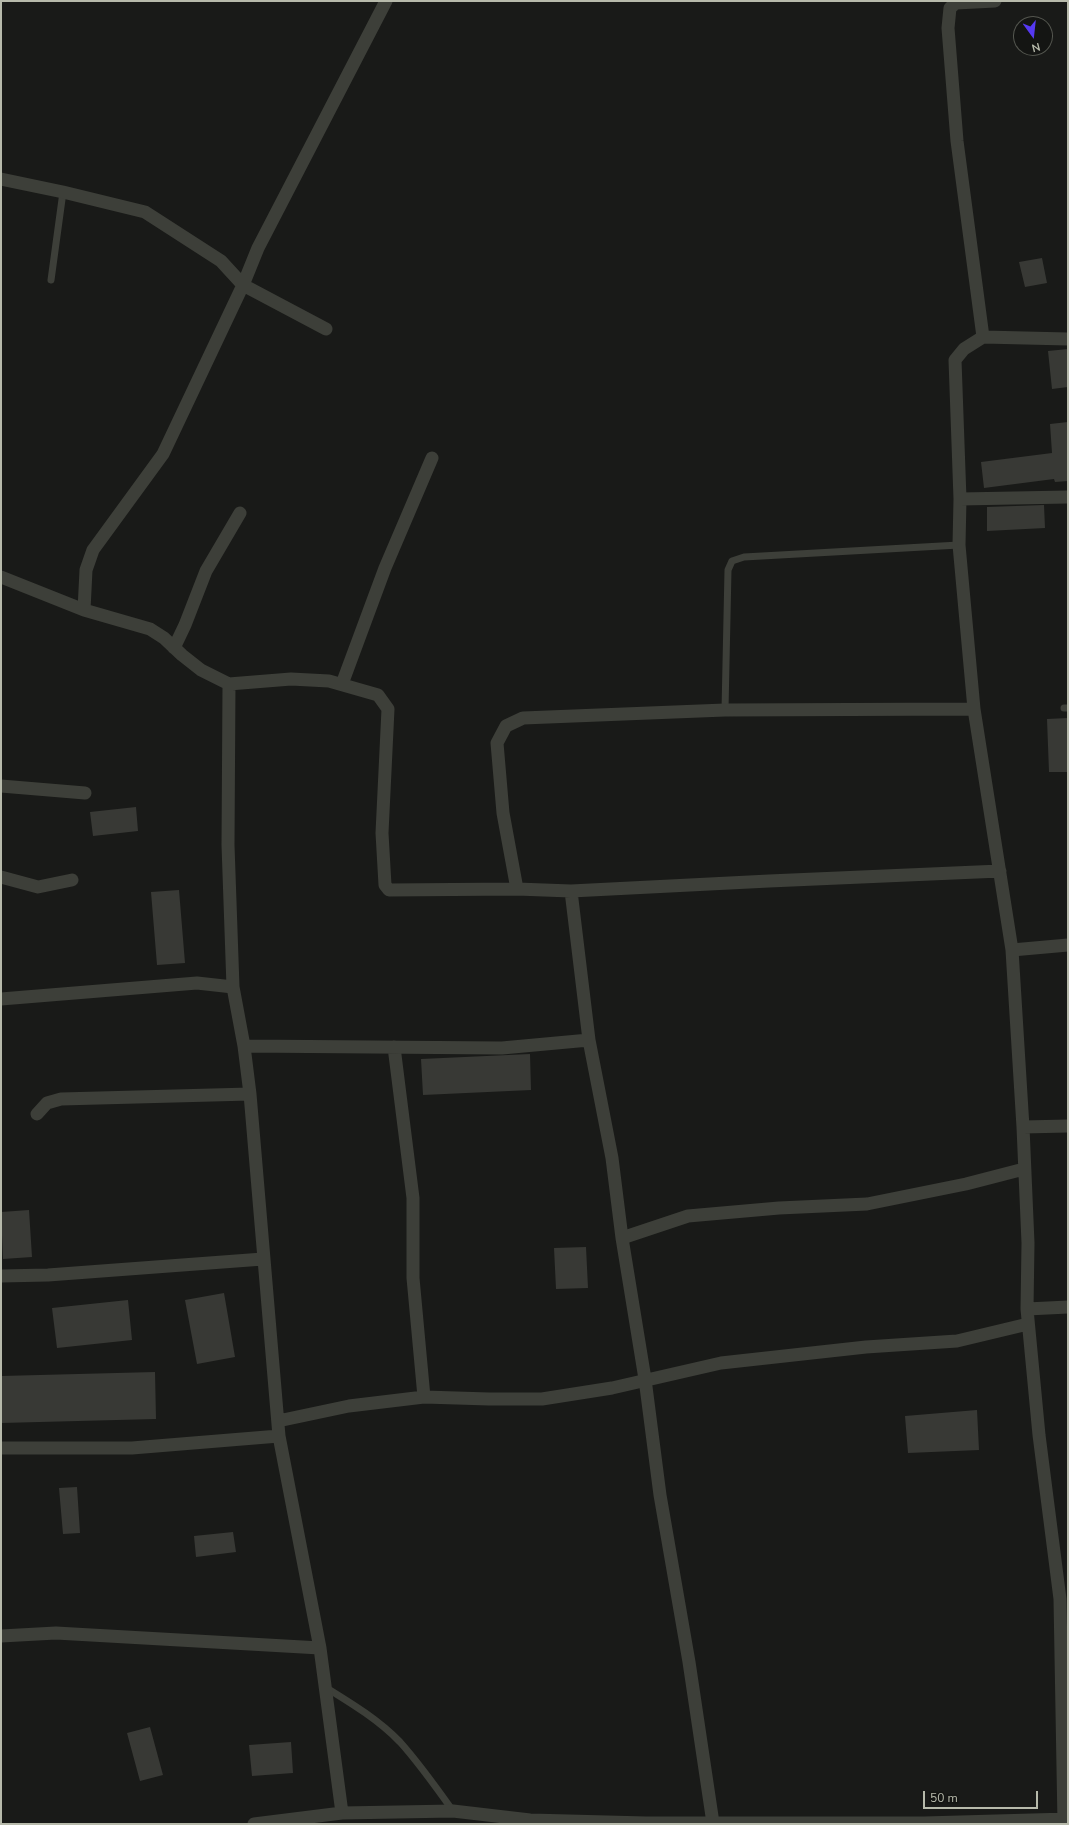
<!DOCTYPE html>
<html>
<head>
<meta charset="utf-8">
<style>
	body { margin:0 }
	#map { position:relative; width:1069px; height:1825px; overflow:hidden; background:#191a18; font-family:"Nunito Sans",sans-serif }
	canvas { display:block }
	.frame { position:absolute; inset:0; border:2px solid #b7baab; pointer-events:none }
	.north { position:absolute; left:1013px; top:16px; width:40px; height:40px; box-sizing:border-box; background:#141513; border:1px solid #555750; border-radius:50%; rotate:165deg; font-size:11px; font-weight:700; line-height:16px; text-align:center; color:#b7baab }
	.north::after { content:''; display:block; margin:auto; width:14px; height:18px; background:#5639f2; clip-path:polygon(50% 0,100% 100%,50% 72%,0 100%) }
	.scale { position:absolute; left:923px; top:1791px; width:115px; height:18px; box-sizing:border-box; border:2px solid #b7baab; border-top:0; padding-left:5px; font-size:12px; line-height:14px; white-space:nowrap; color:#b7baab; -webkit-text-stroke:3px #141513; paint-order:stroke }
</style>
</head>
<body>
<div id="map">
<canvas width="1069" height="1825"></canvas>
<div class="frame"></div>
<div class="north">N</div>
<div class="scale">50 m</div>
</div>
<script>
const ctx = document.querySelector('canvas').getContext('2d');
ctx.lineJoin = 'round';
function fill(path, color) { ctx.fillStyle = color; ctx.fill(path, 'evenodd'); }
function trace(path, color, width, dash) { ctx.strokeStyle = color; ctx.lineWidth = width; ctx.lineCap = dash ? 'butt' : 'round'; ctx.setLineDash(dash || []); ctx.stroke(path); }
const building = new Path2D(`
	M 1042,258 L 1047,283 L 1025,287 L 1019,262 Z
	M 1068,349 L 1068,387 L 1052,389 L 1048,351 Z
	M 1068,422 L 1068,481 L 1055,482 L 1054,479 L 984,488 L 981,462 L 1052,453 L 1050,424 Z
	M 1044,505 L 1045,528 L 987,531 L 987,507 Z
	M 1068,718 L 1068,772 L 1049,772 L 1047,719 Z
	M 136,807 L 138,831 L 93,836 L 90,812 Z
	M 179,890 L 185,963 L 157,965 L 151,892 Z
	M 530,1054 L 531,1090 L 423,1095 L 421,1059 Z
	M 29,1210 L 32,1257 L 3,1259 L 1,1212 Z
	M 586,1247 L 588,1288 L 556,1289 L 554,1248 Z
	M 224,1293 L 235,1357 L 197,1364 L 185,1300 Z
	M 128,1300 L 132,1340 L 57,1348 L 52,1308 Z
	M 155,1372 L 156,1419 L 1,1423 L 1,1376 Z
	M 977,1410 L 979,1450 L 908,1453 L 905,1416 Z
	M 77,1487 L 80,1533 L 63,1534 L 59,1488 Z
	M 233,1532 L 236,1552 L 196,1557 L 194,1536 Z
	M 150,1727 L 163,1775 L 140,1781 L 127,1733 Z
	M 291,1742 L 293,1773 L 252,1776 L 249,1745 Z`);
const service = new Path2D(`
	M 51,280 L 63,192
	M 1064,708 L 1068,708
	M 725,710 L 728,570 L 732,561 L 744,557 L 959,545
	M 325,1687 C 351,1703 379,1720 400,1742 C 419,1763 436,1787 453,1811`);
const minor = new Path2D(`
	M 1,179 L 63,192 L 145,212 L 221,261 L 243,285 L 258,248 L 386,1
	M 983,337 L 957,141 L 948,28 L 950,8 L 956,3 L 995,1
	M 960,499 L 1068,497
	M 1,577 L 84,610 L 150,629 L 164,638 L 182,655 L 201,670 L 229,684 L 291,679 L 329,681 L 378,695 L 388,709 L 382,833 L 385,885 L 389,890 L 517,889 L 571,891 L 769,881 L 1000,871
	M 84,610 L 86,570 L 93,550 L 163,454 L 243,285 L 326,329
	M 174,648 L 185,625 L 206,571 L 240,513
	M 229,684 L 228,845 L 233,987 L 244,1046 L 250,1094 L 279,1436 L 320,1648 L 342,1813
	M 342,684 L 385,568 L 432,458
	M 1,786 L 85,793
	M 1,877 L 38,887 L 72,880
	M 517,889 L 503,813 L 497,743 L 506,726 L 523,718 L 725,710 L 974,709
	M 571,891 L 589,1040 L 612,1158 L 622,1238 L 645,1379 L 660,1495 L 689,1662 L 713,1823
	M 1012,950 L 1068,945
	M 1,999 L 197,983 L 233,987
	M 244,1046 L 502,1048 L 589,1040
	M 394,1047 L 413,1198 L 413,1278 L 424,1397
	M 37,1114 L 47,1103 L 61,1099 L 250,1094
	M 1023,1127 L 1068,1126
	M 622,1238 L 688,1216 L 779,1208 L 867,1204 L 966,1184 L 1024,1169
	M 1,1276 L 48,1275 L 263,1259
	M 1027,1309 L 1068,1307
	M 278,1421 L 349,1406 L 424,1397 L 489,1399 L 542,1399 L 612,1388 L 721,1363 L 866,1347 L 957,1341 L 1028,1324
	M 1,1448 L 132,1448 L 279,1436
	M 1,1636 L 56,1633 L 320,1648
	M 254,1824 L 342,1813 L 453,1811 L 530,1820 L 646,1823 L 924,1823 L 1068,1819
	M 1064,1824 L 1060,1599 L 1039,1435 L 1027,1309 L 1028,1243 L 1023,1127 L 1012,950 L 974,709 L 959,545 L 960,499 L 955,360 L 964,349 L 983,337 L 1068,339`);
fill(building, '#383935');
trace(service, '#3d3f39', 7);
trace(minor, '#3d3f39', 13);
</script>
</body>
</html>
